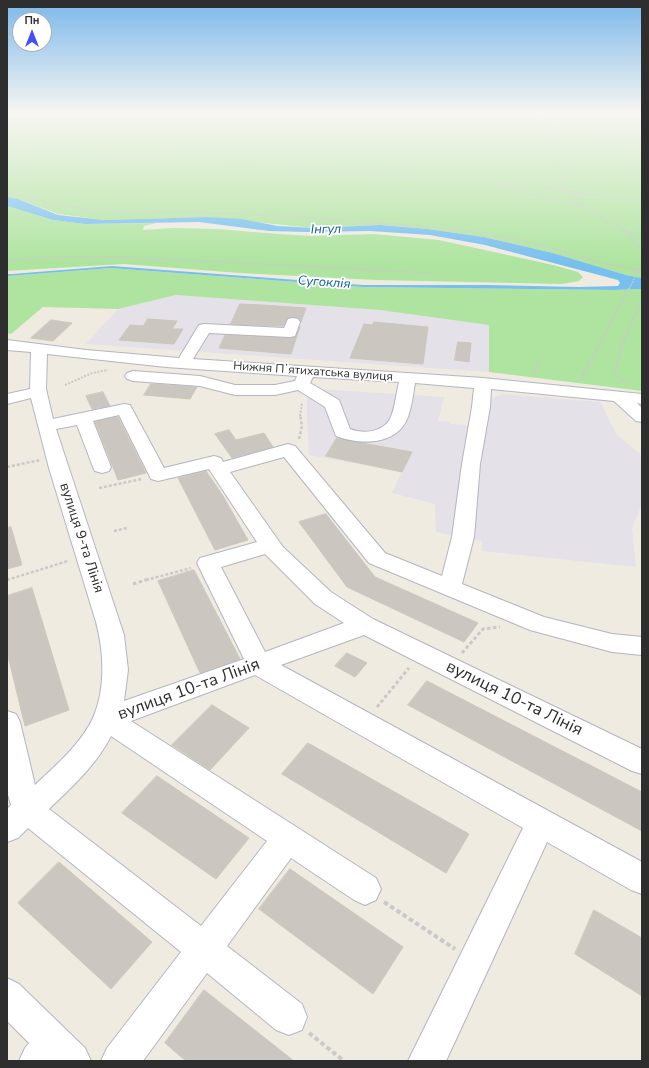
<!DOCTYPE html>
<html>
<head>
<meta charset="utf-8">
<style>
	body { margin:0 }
	#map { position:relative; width:649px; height:1068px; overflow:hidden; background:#efebe1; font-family:"Nunito Sans",sans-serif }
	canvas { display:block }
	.frame { position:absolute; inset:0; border:8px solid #2e2e2e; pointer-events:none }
	.north { position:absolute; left:12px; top:12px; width:40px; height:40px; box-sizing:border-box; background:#fff; border:1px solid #ababab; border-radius:50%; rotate:0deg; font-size:11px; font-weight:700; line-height:16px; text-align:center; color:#2e2e2e }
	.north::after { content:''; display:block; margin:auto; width:14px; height:18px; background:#444ff8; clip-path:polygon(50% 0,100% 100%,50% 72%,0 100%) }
</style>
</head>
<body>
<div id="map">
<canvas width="649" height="1068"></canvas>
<div class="frame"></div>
<div class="north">Пн</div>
</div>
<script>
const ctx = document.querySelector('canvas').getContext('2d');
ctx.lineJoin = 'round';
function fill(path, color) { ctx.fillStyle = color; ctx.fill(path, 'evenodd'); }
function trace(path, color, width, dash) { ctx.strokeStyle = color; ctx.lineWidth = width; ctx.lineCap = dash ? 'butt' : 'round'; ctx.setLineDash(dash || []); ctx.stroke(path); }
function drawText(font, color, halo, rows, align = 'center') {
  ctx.font = font + ' "Nunito Sans",sans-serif'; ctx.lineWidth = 3.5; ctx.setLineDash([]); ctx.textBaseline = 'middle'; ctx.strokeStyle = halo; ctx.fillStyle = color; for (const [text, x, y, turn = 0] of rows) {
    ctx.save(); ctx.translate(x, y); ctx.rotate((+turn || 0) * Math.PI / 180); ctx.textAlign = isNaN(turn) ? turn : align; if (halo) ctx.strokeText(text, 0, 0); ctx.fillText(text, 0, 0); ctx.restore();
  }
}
const industrial = new Path2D(`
	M 176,295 L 380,310 L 490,325 L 489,372 L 86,344 L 118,309 Z
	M 315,389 L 444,397 L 438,421 L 450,422 L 450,424 L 471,425 L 488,400 L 503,394 L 600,402 L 617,435 L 640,454 L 642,462 L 642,504 L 632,528 L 636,567 L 482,551 L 482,541 L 436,532 L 435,504 L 392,493 L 402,472 L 309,455 L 307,413 L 307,394 Z`);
const green = new Path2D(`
	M 7,114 L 642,114 L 642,278 L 626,275 L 553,253 L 484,237 L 428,229 L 380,225 L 313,228 L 207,217 L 105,220 L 58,214 L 18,199 L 7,197 Z
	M 7,206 L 53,220 L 85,224 L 156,223 L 144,226 L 143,230 L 173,228 L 216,229 L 279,234 L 312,236 L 373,234 L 439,240 L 553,265 L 578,272 L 583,277 L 579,281 L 562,284 L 376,280 L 240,273 L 124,264 L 7,271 Z
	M 111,268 L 363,287 L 614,290 L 642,289 L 642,391 L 489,372 L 489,325 L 380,310 L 176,295 L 118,309 L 43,307 L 11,334 L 7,333 L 7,276 Z`);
const water = new Path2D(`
	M 7,197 L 18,199 L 58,215 L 105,220 L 207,217 L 241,219 L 278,226 L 313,228 L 380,225 L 428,229 L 484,237 L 553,253 L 626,275 L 642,278 L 642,289 L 614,290 L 363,287 L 111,268 L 7,276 L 7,274 L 12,274 L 112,266 L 363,285 L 488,285 L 578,287 L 618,286 L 620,283 L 618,280 L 485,245 L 430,235 L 370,231 L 307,232 L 269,231 L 199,222 L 85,224 L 53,220 L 7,206 Z`);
const building = new Path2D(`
	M 240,304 L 262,305 L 306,308 L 301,322 L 298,318 L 288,318 L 283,326 L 231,324 Z
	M 148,319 L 177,321 L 172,329 L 183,329 L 174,344 L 119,340 L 130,325 L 143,326 Z
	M 51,320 L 72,323 L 53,341 L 31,338 Z
	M 374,322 L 428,327 L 423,364 L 350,358 L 364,324 L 372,325 Z
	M 300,327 L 291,354 L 219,348 L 225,335 L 290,338 L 296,336 Z
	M 458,342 L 471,343 L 469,362 L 455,360 Z
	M 151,384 L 197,387 L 190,399 L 144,395 Z
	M 103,392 L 110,406 L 92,409 L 86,396 Z
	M 116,417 L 118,417 L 146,473 L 118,480 L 95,422 Z
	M 229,430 L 236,440 L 264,433 L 273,447 L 232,458 L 215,434 Z
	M 337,438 L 356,442 L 412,452 L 402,472 L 326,456 Z
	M 206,471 L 223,496 L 248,540 L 215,550 L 178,478 Z
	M 326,514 L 375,577 L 478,623 L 464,642 L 347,587 L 299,522 Z
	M 11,527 L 22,565 L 7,569 L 7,528 Z
	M 194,570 L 240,659 L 200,673 L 158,581 Z
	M 32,588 L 69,710 L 25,726 L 7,652 L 7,596 Z
	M 347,653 L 367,663 L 355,677 L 335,666 Z
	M 427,681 L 642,792 L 642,831 L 408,705 Z
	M 212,705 L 249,728 L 210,770 L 172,745 Z
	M 308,743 L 469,834 L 446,873 L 282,774 Z
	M 157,776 L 249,838 L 216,879 L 122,813 Z
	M 59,862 L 152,942 L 111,989 L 18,903 Z
	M 290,869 L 403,947 L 373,994 L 259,909 Z
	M 594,910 L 642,938 L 642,996 L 575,954 Z
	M 204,990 L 294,1061 L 186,1061 L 165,1043 Z`);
const pathFar5 = new Path2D(`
	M 511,114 L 544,121 L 642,136
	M 7,154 L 74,154 L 533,186 L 549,186 L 562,183 L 551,168 L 567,156 L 547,124 L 534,114
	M 562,183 L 569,191
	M 497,185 L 518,191
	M 545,188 L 566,191`);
const pathFar4 = new Path2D(`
	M 514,190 L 545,198 L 582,205
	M 558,190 L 621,198 L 642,198
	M 568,190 C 591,215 611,224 642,238
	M 7,192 L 50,203 L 91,210 L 196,212 L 300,217 L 456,229 L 489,234 L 540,245 L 591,260 L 642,271
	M 623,229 L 642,250
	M 7,261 L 48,257 L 130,257 L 431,273`);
const pathFar3 = new Path2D(`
	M 534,375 L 540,361
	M 581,379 L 584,373
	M 627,384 L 614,372 L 625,336 L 642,301
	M 65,385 L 92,373 L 108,370
	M 300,416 L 302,403`);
const pathFar2 = new Path2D(`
	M 299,439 L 302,426 L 300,415
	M 7,467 L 40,460
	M 99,488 L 142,479
	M 114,531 L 127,528
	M 7,580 L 68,561
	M 146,580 L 191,568`);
const pathFar1 = new Path2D(`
	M 7,580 L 9,579
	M 133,584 L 149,579
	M 462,653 L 483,629 L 500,627
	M 377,707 L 409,668`);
const path = new Path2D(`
	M 384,902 L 455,949
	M 309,1033 L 344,1061`);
const minor = new Path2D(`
	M 293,318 L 298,319 L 300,322 L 295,336 L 290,337 L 209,333 L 193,359 L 483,378 L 642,394 L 642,404 L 637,403 L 642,408 L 642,422 L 636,421 L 614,401 L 491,389 L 490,407 L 480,464 L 474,537 L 462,584 L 544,617 L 612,634 L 642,637 L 642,655 L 612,652 L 530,630 L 369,563 L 284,457 L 230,472 L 283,547 L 331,592 L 373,619 L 642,749 L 642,774 L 632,771 L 364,635 L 281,665 L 642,862 L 642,894 L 631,890 L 547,842 L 446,1061 L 408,1061 L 523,828 L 255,675 L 131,721 L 376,878 L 381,889 L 376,900 L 365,905 L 354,900 L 291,858 L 227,946 L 302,1004 L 307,1017 L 302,1030 L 289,1035 L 276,1030 L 207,973 L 143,1061 L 101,1061 L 107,1048 L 181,952 L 28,828 L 18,838 L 7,842 L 7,809 L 11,805 L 7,791 L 7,711 L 16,714 L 20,722 L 35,785 C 55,766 81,744 93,718 C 106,689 104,652 96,622 L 49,468 L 31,398 L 7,404 L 7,394 L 30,389 L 31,352 L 7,350 L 7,340 L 86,350 L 179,358 L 199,325 L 204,324 L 284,328 L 288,319 ZM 47,354 L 166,367 L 297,376 L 295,381 L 275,385 L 235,385 L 200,376 L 133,371 L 127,373 L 125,376 L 127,379 L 133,381 L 200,386 L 235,395 L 275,395 L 298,390 L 325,407 L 336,436 C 360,445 397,446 408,417 C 412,406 413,394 415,383 L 474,388 L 472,407 L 462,464 L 452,537 L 442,576 L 385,553 L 295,446 L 288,444 L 223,462 L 221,458 L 214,456 L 164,468 L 130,405 L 124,404 L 53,419 L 46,389 ZM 313,377 L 399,382 C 396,394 395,409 390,419 C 382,433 363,434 350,429 L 339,400 L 310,383 ZM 119,415 L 151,479 L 158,481 L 209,469 L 257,542 L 200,558 L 197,563 L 244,659 L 124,701 L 128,670 L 124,635 L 56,429 L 77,425 L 93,467 L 95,471 L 102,473 L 109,471 L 111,467 L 93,421 ZM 265,554 L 315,604 L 344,623 L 265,652 L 221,567 ZM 111,736 L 267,841 L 201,926 L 49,809 C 72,787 97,764 111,736 Z
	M 7,978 L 19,984 L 85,1048 L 91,1061 L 19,1061 L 25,1048 L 29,1043 L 7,1021 Z`);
const pathBridgeFar1 = new Path2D(`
	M 629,289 L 642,264`);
const pathBridge = new Path2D(`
	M 584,373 L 629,288`);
const farStreetnames = [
	["Нижня Пʼятихатська вулиця",313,372,4]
];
const farWaternames = [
	["Інгул",326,230,-1],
	["Сугоклія",324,283,4]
];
const streetNames = [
	["вулиця 9-та Лінія",81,538,72]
];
const nearStreetnames = [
	["вулиця 10-та Лінія",189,690,-20],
	["вулиця 10-та Лінія",514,699,26]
];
fill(industrial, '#e4e1e8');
fill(green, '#aee49f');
fill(water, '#77bfee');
fill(building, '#cbc7c0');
trace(building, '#cbc7ba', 1);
trace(minor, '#b4b5c1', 2);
trace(pathFar5, '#c9c9c9', 1, [1.5, 1]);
trace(pathFar4, '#c9c9c9', 1.5, [1.5, 1]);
trace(pathFar3, '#c9c9c9', 2, [2, 1.5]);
trace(pathFar2, '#c9c9c9', 2.5, [3, 2]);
trace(pathFar1, '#c9c9c9', 3, [3.5, 2.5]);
trace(path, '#c9c9c9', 4, [4.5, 3]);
fill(minor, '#fff');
trace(pathBridgeFar1, '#c9c9c9', 1.5, [1.5, 1]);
trace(pathBridge, '#c9c9c9', 2, [2, 1.5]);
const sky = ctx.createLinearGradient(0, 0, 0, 264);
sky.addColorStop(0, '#7bb8ea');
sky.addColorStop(0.43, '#f8f6f2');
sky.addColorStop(1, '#f8f6f200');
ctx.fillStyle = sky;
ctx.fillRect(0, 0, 649, 264);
drawText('12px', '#2e2e2e', '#fff', farStreetnames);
drawText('italic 13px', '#0f5ca1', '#fff', farWaternames);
drawText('14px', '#2e2e2e', '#fff', streetNames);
drawText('17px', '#2e2e2e', '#fff', nearStreetnames);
</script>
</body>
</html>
